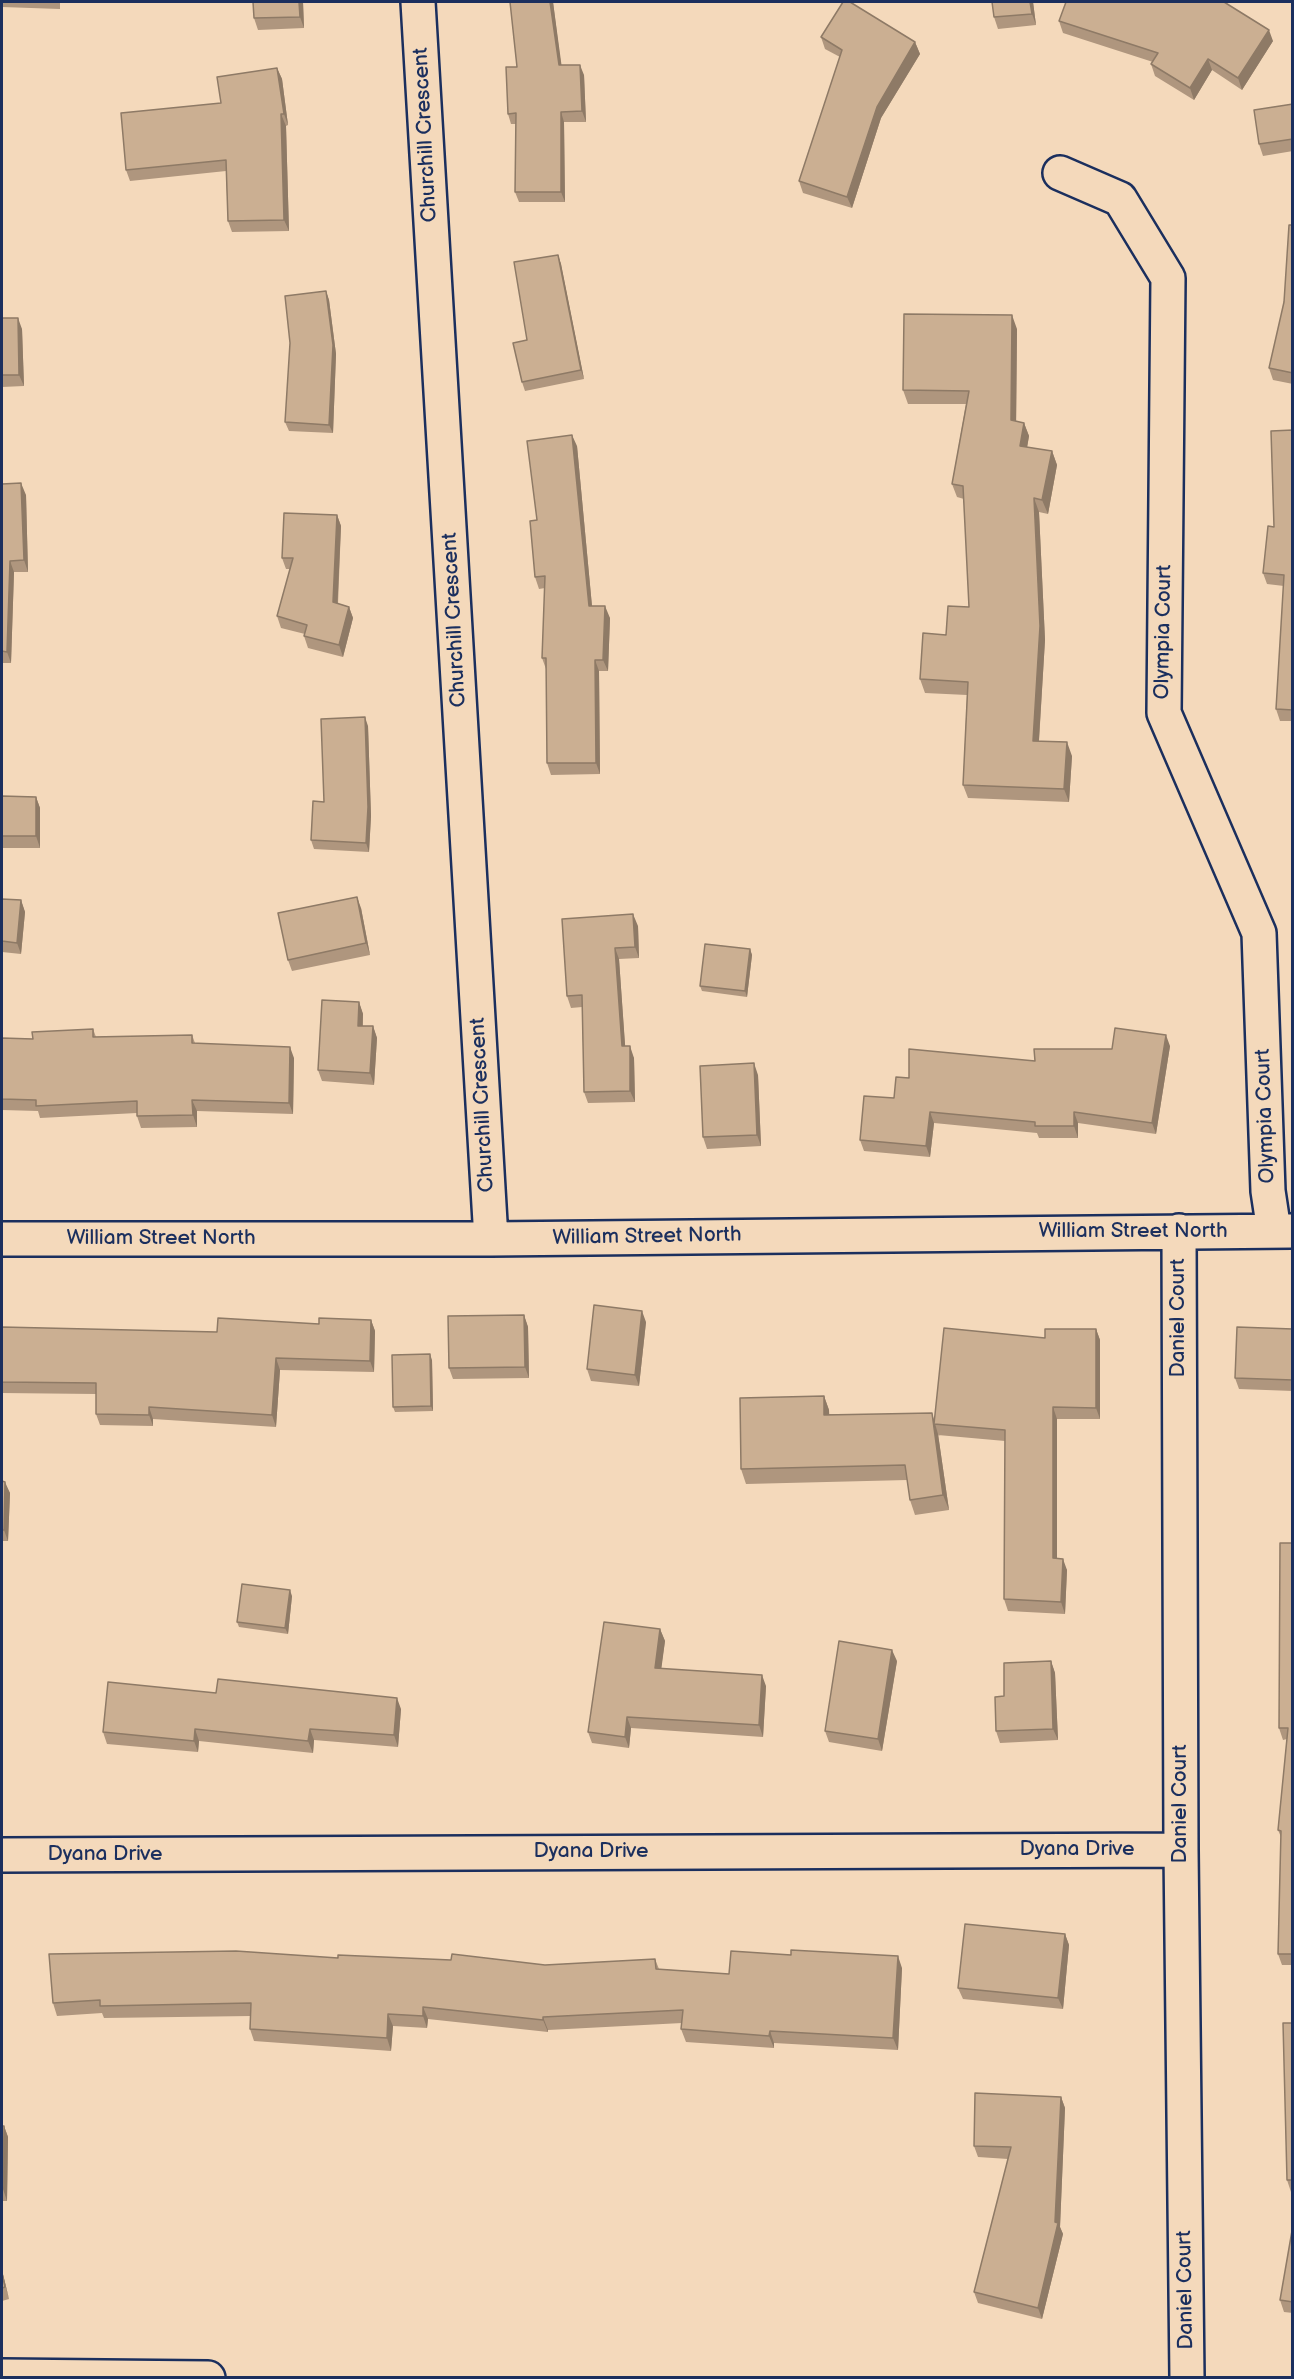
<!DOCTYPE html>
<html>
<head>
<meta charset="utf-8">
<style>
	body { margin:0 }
	#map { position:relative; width:1294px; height:2379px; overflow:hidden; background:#f4d9bb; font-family:"Balsamiq Sans",sans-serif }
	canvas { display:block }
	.frame { position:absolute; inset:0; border:3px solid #1b2f5e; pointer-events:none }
</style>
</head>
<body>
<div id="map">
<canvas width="1294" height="2379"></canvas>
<div class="frame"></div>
</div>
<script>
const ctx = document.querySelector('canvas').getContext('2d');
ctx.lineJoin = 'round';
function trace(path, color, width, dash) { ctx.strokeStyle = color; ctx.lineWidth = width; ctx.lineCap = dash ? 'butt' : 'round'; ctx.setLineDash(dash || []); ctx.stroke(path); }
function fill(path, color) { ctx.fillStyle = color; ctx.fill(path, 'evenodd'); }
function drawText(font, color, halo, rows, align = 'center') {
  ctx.font = font + ' "Balsamiq Sans",sans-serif'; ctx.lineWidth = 4.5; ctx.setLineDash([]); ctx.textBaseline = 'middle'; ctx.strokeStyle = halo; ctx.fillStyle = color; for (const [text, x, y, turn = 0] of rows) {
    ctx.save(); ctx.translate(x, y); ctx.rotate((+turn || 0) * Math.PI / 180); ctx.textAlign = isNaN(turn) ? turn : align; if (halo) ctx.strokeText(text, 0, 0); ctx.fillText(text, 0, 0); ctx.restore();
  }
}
const minor = new Path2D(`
	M 418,2 L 491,1239
	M 1060,173 L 1120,199 L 1168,278 L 1164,713 L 1259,933 L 1268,1191 L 1274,1231
	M 1179,1231 L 1181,1850 L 1187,2378
	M 2,1239 L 491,1239 L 1292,1231
	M 2,1855 L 1181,1850
	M 2,2376 L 208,2378`);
const wall = new Path2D(`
	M 2,2 L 60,2 L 60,9 L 2,7 Z
	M 303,2 L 304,28 L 258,30 L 254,18 Z
	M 510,2 L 554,2 L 553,2 L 561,65 L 584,75 L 586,122 L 564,122 L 565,202 L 519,202 L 515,192 L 516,124 L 511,124 L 508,114 L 517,67 Z
	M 1033,2 L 1036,25 L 998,29 L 994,17 Z
	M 1059,21 L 1273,41 L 1242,90 L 1212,70 L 1194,100 L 1155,76 L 1151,64 L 1153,62 L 1063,33 Z
	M 821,37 L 915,42 L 920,54 L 881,118 L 852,208 L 803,193 L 799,181 L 840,57 L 825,49 Z
	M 277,68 L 282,79 L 288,125 L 286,126 L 289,231 L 232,232 L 228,221 L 226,171 L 130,181 L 126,170 Z
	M 1293,104 L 1293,151 L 1263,156 L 1259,144 Z
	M 1293,225 L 1293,384 L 1273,380 L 1269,368 L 1284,302 Z
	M 558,255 L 561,264 L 584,379 L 525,391 L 522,382 L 527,340 Z
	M 326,291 L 329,300 L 336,354 L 333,433 L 289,431 L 285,422 Z
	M 2,318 L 22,329 L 24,386 L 2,387 Z
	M 1017,329 L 1016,421 L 1024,423 L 1029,436 L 1027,447 L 1052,451 L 1057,465 L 1048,514 L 1039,512 L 1045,640 L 1039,741 L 1072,756 L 1069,802 L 968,798 L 963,785 L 967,695 L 925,693 L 920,679 L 946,635 L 969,607 L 964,499 L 957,497 L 952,484 L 966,404 L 908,404 L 903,390 Z
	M 1293,430 L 1293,721 L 1280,721 L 1276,709 L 1284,586 L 1267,584 L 1263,573 L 1274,527 Z
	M 577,446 L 592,606 L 610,618 L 608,671 L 599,671 L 600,774 L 551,775 L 547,763 L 546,669 L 542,658 L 545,588 L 539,589 L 535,577 L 537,520 Z
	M 2,484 L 26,495 L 28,572 L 14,572 L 11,663 L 2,663 Z
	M 337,515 L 341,526 L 338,604 L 349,607 L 353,618 L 343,657 L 308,648 L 304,636 L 305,634 L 281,628 L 277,616 L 290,569 L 286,569 L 282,558 Z
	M 368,726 L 371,816 L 369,852 L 314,849 L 311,840 L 324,802 Z
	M 2,796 L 36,797 L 40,808 L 40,848 L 2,848 Z
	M 2,899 L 21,900 L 25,912 L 21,954 L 2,952 Z
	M 361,908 L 370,955 L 292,971 L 288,960 Z
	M 638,926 L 639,958 L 619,959 L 625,1046 L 634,1058 L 635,1102 L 588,1103 L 584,1092 L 582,1007 L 571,1008 L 567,996 Z
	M 750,949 L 752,955 L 747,997 L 702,991 L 700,986 Z
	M 359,1002 L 363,1014 L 363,1026 L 373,1026 L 377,1038 L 374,1085 L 322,1081 L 318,1070 Z
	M 93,1029 L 96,1037 L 192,1035 L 195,1043 L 294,1058 L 293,1114 L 197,1111 L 197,1127 L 141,1128 L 137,1116 L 137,1113 L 40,1118 L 38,1111 L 2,1110 L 2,1038 L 33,1039 Z
	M 1170,1046 L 1156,1134 L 1078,1123 L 1078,1138 L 1039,1138 L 1037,1133 L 934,1123 L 930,1157 L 864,1151 L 860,1140 L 909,1078 L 1035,1061 L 1112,1049 Z
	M 758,1075 L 761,1146 L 707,1149 L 703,1137 Z
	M 524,1315 L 528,1327 L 529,1378 L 453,1379 L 449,1368 Z
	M 371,1320 L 375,1331 L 374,1372 L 280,1370 L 276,1427 L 153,1419 L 153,1426 L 100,1425 L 96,1414 L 96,1394 L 2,1393 L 2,1327 L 217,1332 Z
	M 646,1322 L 639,1386 L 591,1381 L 587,1369 Z
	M 1096,1329 L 1100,1340 L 1100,1419 L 1057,1419 L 1057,1558 L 1067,1570 L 1065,1614 L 1008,1611 L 1004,1599 L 1005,1441 L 938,1435 L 938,1434 L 949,1510 L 915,1515 L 910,1500 L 907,1480 L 746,1484 L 741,1469 L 824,1396 L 829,1410 L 829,1414 L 935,1421 L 1045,1338 Z
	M 1293,1329 L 1293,1391 L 1239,1389 L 1235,1378 Z
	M 432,1360 L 433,1411 L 395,1412 L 393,1407 Z
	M 2,1481 L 10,1493 L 8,1541 L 2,1541 Z
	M 1293,1543 L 1293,1965 L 1282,1965 L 1278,1954 L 1281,1837 L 1278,1830 L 1287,1739 L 1283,1740 L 1279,1728 Z
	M 292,1596 L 288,1634 L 239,1627 L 237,1622 Z
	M 660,1629 L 665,1641 L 661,1668 L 766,1686 L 763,1737 L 631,1728 L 629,1748 L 592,1743 L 588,1732 Z
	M 897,1661 L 882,1751 L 829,1742 L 825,1731 Z
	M 1051,1661 L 1055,1673 L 1058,1740 L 1000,1743 L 996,1731 L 1004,1696 Z
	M 216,1693 L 401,1709 L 398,1747 L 314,1740 L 313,1753 L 199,1741 L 198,1752 L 107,1744 L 103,1732 Z
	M 1065,1934 L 1069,1945 L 1063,2009 L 963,1999 L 958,1988 Z
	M 338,1958 L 545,1965 L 655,1959 L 659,1969 L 729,1974 L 902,1968 L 898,2050 L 774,2043 L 774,2048 L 686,2042 L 681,2029 L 682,2023 L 548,2030 L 548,2032 L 428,2019 L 427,2028 L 393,2026 L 391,2051 L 254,2041 L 250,2029 L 251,2016 L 104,2018 L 102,2013 L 57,2016 L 53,2003 Z
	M 1293,2023 L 1293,2192 L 1291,2192 L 1287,2180 Z
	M 1061,2097 L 1065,2108 L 1060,2227 L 1063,2234 L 1042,2319 L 978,2303 L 974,2292 L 1008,2159 L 978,2157 L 974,2146 Z
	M 2,2126 L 4,2126 L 8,2137 L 7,2201 L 2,2201 Z
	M 1293,2225 L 1293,2313 L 1284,2312 L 1280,2300 Z
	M 2,2270 L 9,2299 L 2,2301 Z`);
const shadedWall = new Path2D(`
	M 299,2 L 303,2 L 304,28 L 300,17 Z
	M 550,2 L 553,2 L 563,76 L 559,65 Z
	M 1030,2 L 1033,2 L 1036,25 L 1032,14 Z
	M 1269,30 L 1273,41 L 1242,90 L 1238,78 Z
	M 915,42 L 920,54 L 881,118 L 852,208 L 847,197 L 877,107 Z
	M 1208,59 L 1212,70 L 1194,100 L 1190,88 Z
	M 580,65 L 584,75 L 586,122 L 582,111 Z
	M 277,68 L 282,79 L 288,125 L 284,114 Z
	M 561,112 L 564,122 L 565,202 L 561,192 Z
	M 281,114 L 286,126 L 289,231 L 284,220 Z
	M 558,255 L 561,264 L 584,379 L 581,370 Z
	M 326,291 L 329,300 L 336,354 L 333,433 L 329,425 Z
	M 1012,315 L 1017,329 L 1016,434 L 1011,420 Z
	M 18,318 L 22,329 L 24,386 L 19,375 Z
	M 1024,423 L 1029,436 L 1025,460 L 1020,446 Z
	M 572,435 L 577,446 L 593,617 L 589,606 Z
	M 1052,451 L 1057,465 L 1048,514 L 1042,500 Z
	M 21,483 L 26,495 L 28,572 L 24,560 Z
	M 1034,498 L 1039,512 L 1045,640 L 1038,755 L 1033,741 Z
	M 337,515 L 341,526 L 337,614 L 333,602 Z
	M 10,561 L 14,572 L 11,663 L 7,652 Z
	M 605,606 L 610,618 L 608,671 L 603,660 Z
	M 349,607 L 353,618 L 343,657 L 339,645 Z
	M 595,660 L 599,671 L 600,774 L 596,763 Z
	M 365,717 L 368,726 L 371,816 L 369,852 L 366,843 Z
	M 1067,742 L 1072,756 L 1069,802 L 1064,789 Z
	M 36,797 L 40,808 L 40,848 L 36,836 Z
	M 357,897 L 361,908 L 370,955 L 366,943 Z
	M 21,900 L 25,912 L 21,954 L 17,943 Z
	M 633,914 L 638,926 L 639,958 L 635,947 Z
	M 615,948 L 619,959 L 626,1058 L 622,1046 Z
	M 750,949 L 752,955 L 747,997 L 745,991 Z
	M 359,1002 L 363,1014 L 362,1037 L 358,1026 Z
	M 373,1026 L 377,1038 L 374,1085 L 370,1073 Z
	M 1166,1035 L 1170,1046 L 1156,1134 L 1152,1123 Z
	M 630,1046 L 634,1058 L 635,1102 L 630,1091 Z
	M 290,1047 L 294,1058 L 293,1114 L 289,1103 Z
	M 754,1063 L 758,1075 L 761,1146 L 757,1135 Z
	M 192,1100 L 197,1111 L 197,1127 L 193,1115 Z
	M 930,1112 L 934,1123 L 930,1157 L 926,1146 Z
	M 1074,1112 L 1078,1123 L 1078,1138 L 1074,1126 Z
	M 642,1311 L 646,1322 L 639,1386 L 635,1375 Z
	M 524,1315 L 528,1327 L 529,1378 L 525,1367 Z
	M 371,1320 L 375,1331 L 374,1372 L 370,1361 Z
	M 1096,1329 L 1100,1340 L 1100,1419 L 1096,1408 Z
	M 430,1354 L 432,1360 L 433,1411 L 431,1406 Z
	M 276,1358 L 280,1370 L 276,1427 L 272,1415 Z
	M 824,1396 L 829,1410 L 830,1430 L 824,1415 Z
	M 149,1407 L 153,1419 L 153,1426 L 149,1415 Z
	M 1053,1407 L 1057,1419 L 1057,1570 L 1053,1558 Z
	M 932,1413 L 938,1434 L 949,1510 L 943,1495 Z
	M 5,1482 L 10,1493 L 8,1541 L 4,1530 Z
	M 1063,1559 L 1067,1570 L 1065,1614 L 1061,1602 Z
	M 290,1590 L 292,1596 L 288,1634 L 285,1628 Z
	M 660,1629 L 665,1641 L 660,1679 L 655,1668 Z
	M 892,1650 L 897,1661 L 882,1751 L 878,1739 Z
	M 1051,1661 L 1055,1673 L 1058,1740 L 1053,1729 Z
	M 762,1675 L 766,1686 L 763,1737 L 759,1725 Z
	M 397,1698 L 401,1709 L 398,1747 L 394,1735 Z
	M 627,1717 L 631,1728 L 629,1748 L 625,1737 Z
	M 195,1729 L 199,1741 L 198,1752 L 194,1741 Z
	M 310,1729 L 314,1740 L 313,1753 L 308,1741 Z
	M 1065,1934 L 1069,1945 L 1063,2009 L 1058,1998 Z
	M 898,1956 L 902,1968 L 898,2050 L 893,2038 Z
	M 423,2007 L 428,2019 L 427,2028 L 423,2016 Z
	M 388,2014 L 393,2026 L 391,2051 L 387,2038 Z
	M 543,2017 L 548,2030 L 548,2032 L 543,2020 Z
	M 770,2031 L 774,2043 L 774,2048 L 769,2036 Z
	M 1061,2097 L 1065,2108 L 1060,2227 L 1063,2234 L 1042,2319 L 1038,2308 L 1055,2222 Z
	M 4,2126 L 8,2137 L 7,2201 L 3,2189 Z
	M 2,2270 L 9,2299 L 2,2274 Z`);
const building = new Path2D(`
	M 253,2 L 299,2 L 300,17 L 254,18 Z
	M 510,2 L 550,2 L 559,65 L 580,65 L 582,111 L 561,112 L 561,192 L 515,192 L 516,113 L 508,114 L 506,67 L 517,67 Z
	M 843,2 L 850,2 L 915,42 L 877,107 L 847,197 L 799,181 L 842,50 L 821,37 Z
	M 992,2 L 1030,2 L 1032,14 L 994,17 Z
	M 1066,2 L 1224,2 L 1269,30 L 1238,78 L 1208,59 L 1190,88 L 1151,64 L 1158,53 L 1059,21 Z
	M 277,68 L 284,114 L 281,114 L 284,220 L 228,221 L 226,160 L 126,170 L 121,113 L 221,103 L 217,77 Z
	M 1293,104 L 1293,139 L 1259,144 L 1254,110 Z
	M 1289,225 L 1293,225 L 1293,373 L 1269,368 L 1284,302 Z
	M 558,255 L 581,370 L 522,382 L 513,343 L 527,340 L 514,262 Z
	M 326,291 L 333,345 L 329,425 L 285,422 L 290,343 L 285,296 Z
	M 904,314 L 1012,315 L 1011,420 L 1024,423 L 1020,446 L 1052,451 L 1042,500 L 1034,498 L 1040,626 L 1033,741 L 1067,742 L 1064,789 L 963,785 L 968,682 L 920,679 L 923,633 L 946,635 L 948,606 L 969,607 L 963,486 L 952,484 L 969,391 L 903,390 Z
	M 2,318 L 18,318 L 19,375 L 2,375 Z
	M 1293,430 L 1293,710 L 1276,709 L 1284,575 L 1263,573 L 1268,526 L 1274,527 L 1271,431 Z
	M 572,435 L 589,606 L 605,606 L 603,660 L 595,660 L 596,763 L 547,763 L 546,658 L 542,658 L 545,576 L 535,577 L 530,521 L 537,520 L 527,441 Z
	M 21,483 L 24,560 L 10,561 L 7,652 L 2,651 L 2,484 Z
	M 284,513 L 337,515 L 333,602 L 349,607 L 339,645 L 304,636 L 307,625 L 277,616 L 293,558 L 282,558 Z
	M 365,717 L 368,807 L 366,843 L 311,840 L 313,801 L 324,802 L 321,719 Z
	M 2,796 L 36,797 L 36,836 L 2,836 Z
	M 357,897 L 366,943 L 288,960 L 278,913 Z
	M 2,899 L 21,900 L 17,943 L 2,941 Z
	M 633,914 L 635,947 L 615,948 L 622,1046 L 630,1046 L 630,1091 L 584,1092 L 582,995 L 567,996 L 562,919 Z
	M 705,944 L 750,949 L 745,991 L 700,986 Z
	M 322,1000 L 359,1002 L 358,1026 L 373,1026 L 370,1073 L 318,1070 Z
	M 1115,1028 L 1166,1035 L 1152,1123 L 1074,1112 L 1074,1126 L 1035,1126 L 1035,1122 L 930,1112 L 926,1146 L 860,1140 L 864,1096 L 894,1098 L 896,1077 L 909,1078 L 909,1049 L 1035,1061 L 1034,1049 L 1112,1049 Z
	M 93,1029 L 93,1037 L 192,1035 L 192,1043 L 290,1047 L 289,1103 L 192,1100 L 193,1115 L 137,1116 L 137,1101 L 36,1106 L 36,1100 L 2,1099 L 2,1038 L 33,1039 L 32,1032 Z
	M 754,1063 L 757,1135 L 703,1137 L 700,1066 Z
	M 594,1305 L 642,1311 L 635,1375 L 587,1369 Z
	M 524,1315 L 525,1367 L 449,1368 L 448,1316 Z
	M 218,1318 L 319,1324 L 319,1318 L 371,1320 L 370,1361 L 276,1358 L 272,1415 L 149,1407 L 149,1415 L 96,1414 L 96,1383 L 2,1382 L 2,1327 L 217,1332 Z
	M 1237,1327 L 1293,1329 L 1293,1380 L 1235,1378 Z
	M 944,1328 L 1045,1338 L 1045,1329 L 1096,1329 L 1096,1408 L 1053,1407 L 1053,1558 L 1063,1559 L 1061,1602 L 1004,1599 L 1005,1430 L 934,1424 Z
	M 430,1354 L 431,1406 L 393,1407 L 392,1355 Z
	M 824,1396 L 824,1415 L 932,1413 L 943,1495 L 910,1500 L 905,1465 L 741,1469 L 740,1398 Z
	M 2,1481 L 5,1482 L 4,1530 L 2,1530 Z
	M 1280,1543 L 1293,1543 L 1293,1954 L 1278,1954 L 1281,1831 L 1278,1830 L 1288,1728 L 1279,1728 Z
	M 242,1584 L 290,1590 L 285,1628 L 237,1622 Z
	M 604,1622 L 660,1629 L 655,1668 L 762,1675 L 759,1725 L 627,1717 L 625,1737 L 588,1732 Z
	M 839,1641 L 892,1650 L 878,1739 L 825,1731 Z
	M 1051,1661 L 1053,1729 L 996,1731 L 995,1697 L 1004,1696 L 1004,1663 Z
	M 218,1679 L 397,1698 L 394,1735 L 310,1729 L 308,1741 L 195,1729 L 194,1741 L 103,1732 L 108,1682 L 216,1693 Z
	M 965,1924 L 1065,1934 L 1058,1998 L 958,1988 Z
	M 791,1950 L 898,1956 L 893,2038 L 770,2031 L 769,2036 L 681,2029 L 683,2010 L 543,2017 L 543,2020 L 423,2007 L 423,2016 L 388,2014 L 387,2038 L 250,2029 L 251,2003 L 100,2006 L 100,2000 L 53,2003 L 49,1954 L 236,1951 L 338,1958 L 338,1955 L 451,1960 L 452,1954 L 545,1965 L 655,1959 L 656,1969 L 729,1974 L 731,1951 L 791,1955 Z
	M 1283,2023 L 1293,2023 L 1293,2180 L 1287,2180 Z
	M 975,2093 L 1061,2097 L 1055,2222 L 1058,2223 L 1038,2308 L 974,2292 L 1011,2147 L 974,2146 Z
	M 2,2126 L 4,2126 L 3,2189 L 2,2189 Z
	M 1293,2225 L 1293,2302 L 1280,2300 Z
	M 2,2274 L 5,2287 L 2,2288 Z`);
const streetNames = [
	["Churchill Crescent",426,135,-93],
	["Churchill Crescent",455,620,-93],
	["Olympia Court",1164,632,-89],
	["Churchill Crescent",483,1105,-93],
	["Olympia Court",1266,1116,-92],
	["William Street North",1133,1232],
	["William Street North",647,1237,-1],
	["William Street North",161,1239],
	["Daniel Court",1179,1318,-90],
	["Daniel Court",1181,1804,-90],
	["Dyana Drive",1077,1850],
	["Dyana Drive",591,1852],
	["Dyana Drive",105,1855],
	["Daniel Court",1186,2290,-91]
];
trace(minor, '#1b2f5e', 38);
trace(minor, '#f4d9bb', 33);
fill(wall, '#af967e');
fill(shadedWall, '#8e7a66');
fill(building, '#cbaf92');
trace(building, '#8e7a66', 1.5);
drawText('21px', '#1b2f5e', '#f4d9bb', streetNames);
</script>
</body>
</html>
